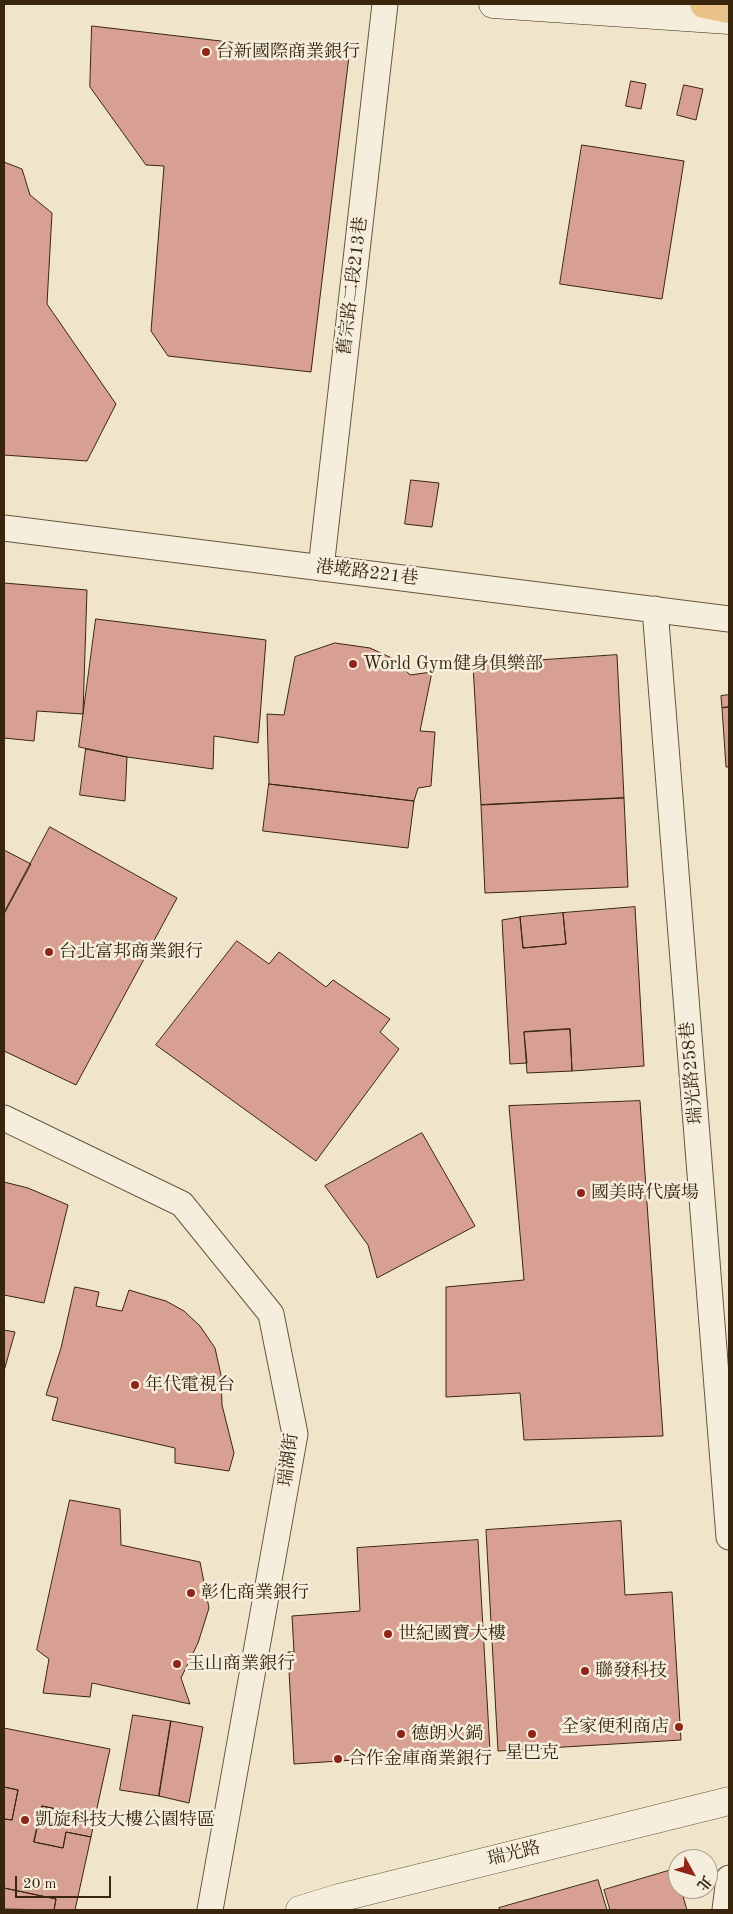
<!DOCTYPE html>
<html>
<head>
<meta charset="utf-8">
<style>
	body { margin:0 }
	#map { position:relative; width:733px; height:1914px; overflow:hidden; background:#f0e5cb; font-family:"Old Standard TT","Noto Serif TC",serif }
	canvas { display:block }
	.frame { position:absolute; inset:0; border:5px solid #39260d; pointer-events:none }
	.north { position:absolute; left:668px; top:1849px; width:50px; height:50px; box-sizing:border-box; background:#f5eedd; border:1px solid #aa9e8a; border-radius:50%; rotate:129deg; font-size:14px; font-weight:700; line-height:20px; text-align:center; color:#39260d }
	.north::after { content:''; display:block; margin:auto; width:18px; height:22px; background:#8f2418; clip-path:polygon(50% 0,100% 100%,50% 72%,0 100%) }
	.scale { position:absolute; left:15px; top:1876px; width:96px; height:22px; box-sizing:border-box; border:2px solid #39260d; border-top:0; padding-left:6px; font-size:15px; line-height:18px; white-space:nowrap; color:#39260d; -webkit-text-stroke:4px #f5eedd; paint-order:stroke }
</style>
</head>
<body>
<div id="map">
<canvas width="733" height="1914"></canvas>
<div class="frame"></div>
<div class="north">北</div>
<div class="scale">20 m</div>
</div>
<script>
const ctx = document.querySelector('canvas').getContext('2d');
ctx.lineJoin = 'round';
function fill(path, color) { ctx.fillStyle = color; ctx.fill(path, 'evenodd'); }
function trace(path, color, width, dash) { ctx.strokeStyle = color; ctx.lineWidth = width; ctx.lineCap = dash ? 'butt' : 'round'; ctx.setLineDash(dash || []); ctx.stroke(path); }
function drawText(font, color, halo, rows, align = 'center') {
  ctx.font = font + ' "Old Standard TT","Noto Serif TC",serif'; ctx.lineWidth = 5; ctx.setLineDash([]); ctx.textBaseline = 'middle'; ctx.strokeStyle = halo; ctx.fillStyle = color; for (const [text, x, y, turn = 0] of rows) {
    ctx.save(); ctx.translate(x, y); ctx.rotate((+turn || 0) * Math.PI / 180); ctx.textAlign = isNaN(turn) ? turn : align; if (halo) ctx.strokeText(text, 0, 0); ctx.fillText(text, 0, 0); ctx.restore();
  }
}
const building = new Path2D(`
	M 92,26 L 349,56 L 311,372 L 168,356 L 151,331 L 164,166 L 146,165 L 90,87 Z
	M 631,81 L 646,84 L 641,109 L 626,106 Z
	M 684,85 L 703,89 L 696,120 L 677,115 Z
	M 582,145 L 684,161 L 662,299 L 560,284 Z
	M 4,162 L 22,169 L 30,195 L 52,213 L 47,304 L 116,404 L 87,461 L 4,455 Z
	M 411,480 L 439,483 L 432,527 L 405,524 Z
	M 4,583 L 87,590 L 83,714 L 37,711 L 34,741 L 4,738 Z
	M 96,619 L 266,640 L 258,743 L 214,736 L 213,769 L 127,757 L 79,747 Z
	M 335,643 L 370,648 L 396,660 L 410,675 L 432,672 L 420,731 L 435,732 L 431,786 L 418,788 L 414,801 L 269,784 L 267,714 L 284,715 L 295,657 Z
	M 617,655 L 624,798 L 481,805 L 473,665 Z
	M 729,695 L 729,707 L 722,708 L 721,696 Z
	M 729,707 L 729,767 L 726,767 L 722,708 Z
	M 86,749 L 127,757 L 125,801 L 80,795 Z
	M 269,784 L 414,801 L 408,848 L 263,831 Z
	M 624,798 L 628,887 L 485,893 L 481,805 Z
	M 50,827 L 177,898 L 76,1085 L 4,1051 L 4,913 Z
	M 4,850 L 31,864 L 4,914 Z
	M 635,907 L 644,1066 L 572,1071 L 570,1029 L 524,1032 L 527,1063 L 510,1064 L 502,920 L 520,917 L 523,948 L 566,944 L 563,913 Z
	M 563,913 L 566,944 L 523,948 L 520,917 Z
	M 237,941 L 269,964 L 279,952 L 326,987 L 333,980 L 390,1019 L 380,1032 L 399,1049 L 316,1161 L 156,1045 Z
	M 570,1029 L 572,1071 L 527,1073 L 524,1032 Z
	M 640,1101 L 663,1436 L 524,1440 L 520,1393 L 446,1397 L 446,1287 L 524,1280 L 509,1106 Z
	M 422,1133 L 475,1226 L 377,1278 L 368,1245 L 325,1186 Z
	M 4,1182 L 28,1188 L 68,1205 L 44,1303 L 4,1295 Z
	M 75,1287 L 99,1292 L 96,1306 L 122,1311 L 129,1290 L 152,1297 L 166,1301 L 184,1311 L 200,1326 L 215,1348 L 221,1375 L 222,1405 L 234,1453 L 229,1471 L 175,1463 L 175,1448 L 52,1420 L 58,1398 L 46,1395 L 61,1348 Z
	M 4,1330 L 15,1332 L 4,1371 Z
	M 70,1500 L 120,1509 L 121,1545 L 200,1562 L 209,1608 L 198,1643 L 181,1678 L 190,1704 L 92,1683 L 90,1697 L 43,1693 L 49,1659 L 37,1650 Z
	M 621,1521 L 625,1595 L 672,1592 L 681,1740 L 498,1751 L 486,1530 Z
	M 478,1540 L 490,1751 L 294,1764 L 288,1652 L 294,1652 L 292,1616 L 360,1611 L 357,1548 Z
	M 133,1715 L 171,1721 L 159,1796 L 120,1790 Z
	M 171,1721 L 203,1727 L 189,1803 L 159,1796 Z
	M 4,1728 L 110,1749 L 95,1817 L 42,1806 L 34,1842 L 63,1848 L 66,1832 L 91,1837 L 75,1910 L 54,1910 L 56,1899 L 4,1888 L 4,1819 L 12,1820 L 18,1790 L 4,1787 Z
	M 4,1787 L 18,1790 L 12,1820 L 4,1819 Z
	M 42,1806 L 95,1817 L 91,1837 L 66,1832 L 63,1848 L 34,1842 Z
	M 678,1868 L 678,1889 L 694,1889 L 682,1893 L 687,1910 L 610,1910 L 604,1890 Z
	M 598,1880 L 607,1910 L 500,1910 L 499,1908 Z
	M 4,1888 L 56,1899 L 54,1910 L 4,1909 Z`);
const minor = new Path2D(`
	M 4,528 L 729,619
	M 321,568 L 385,4
	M 655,609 L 729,1537
	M 4,1118 L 182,1204 L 271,1314 L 295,1434 L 210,1910
	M 725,1910 L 729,1878`);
const tertiary = new Path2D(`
	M 300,1910 L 339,1898 L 729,1801`);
const secondary = new Path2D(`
	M 493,4 L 729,20`);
const trunk = new Path2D(`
	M 704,4 L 729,9`);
const markers = [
	[206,52,5,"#8f2418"],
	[353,664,5,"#8f2418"],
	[49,952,5,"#8f2418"],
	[581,1193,5,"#8f2418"],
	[135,1385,5,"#8f2418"],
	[191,1593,5,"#8f2418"],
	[388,1634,5,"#8f2418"],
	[177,1664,5,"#8f2418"],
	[585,1671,5,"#8f2418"],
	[679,1727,5,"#8f2418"],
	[401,1734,5,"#8f2418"],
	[532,1734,5,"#8f2418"],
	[338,1759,5,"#8f2418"],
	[25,1820,5,"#8f2418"]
];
const poiNames = [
	["台新國際商業銀行",216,52],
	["World Gym健身俱樂部",363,664],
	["台北富邦商業銀行",59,952],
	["國美時代廣場",591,1193],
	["年代電視台",145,1385],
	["彰化商業銀行",201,1593],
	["世紀國寶大樓",398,1634],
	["玉山商業銀行",187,1664],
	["聯發科技",595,1671],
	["全家便利商店",669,1727,"right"],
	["德朗火鍋",411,1734],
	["星巴克",532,1753,"center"],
	["合作金庫商業銀行",348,1759],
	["凱旋科技大樓公園特區",35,1820]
];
const streetNames = [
	["舊宗路二段213巷",353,286,-83],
	["港墘路221巷",367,573,7],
	["瑞光路258巷",692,1073,-95],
	["瑞湖街",289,1460,-83],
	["瑞光路",514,1854,-14]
];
fill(building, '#d89f93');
trace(building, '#39260d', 1);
trace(minor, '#67563c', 27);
trace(tertiary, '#67563c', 29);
trace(secondary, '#39260d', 29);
trace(trunk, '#39260d', 29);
trace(minor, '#f5eedd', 25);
trace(tertiary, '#f5eedd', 28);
trace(secondary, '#f5eedd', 28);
trace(trunk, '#e8c286', 28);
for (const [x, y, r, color] of markers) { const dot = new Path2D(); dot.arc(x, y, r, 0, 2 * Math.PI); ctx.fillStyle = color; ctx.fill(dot); trace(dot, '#f5eedd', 2); }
drawText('18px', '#39260d', '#f5eedd', poiNames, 'left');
drawText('18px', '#39260d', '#f5eedd', streetNames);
</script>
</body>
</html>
